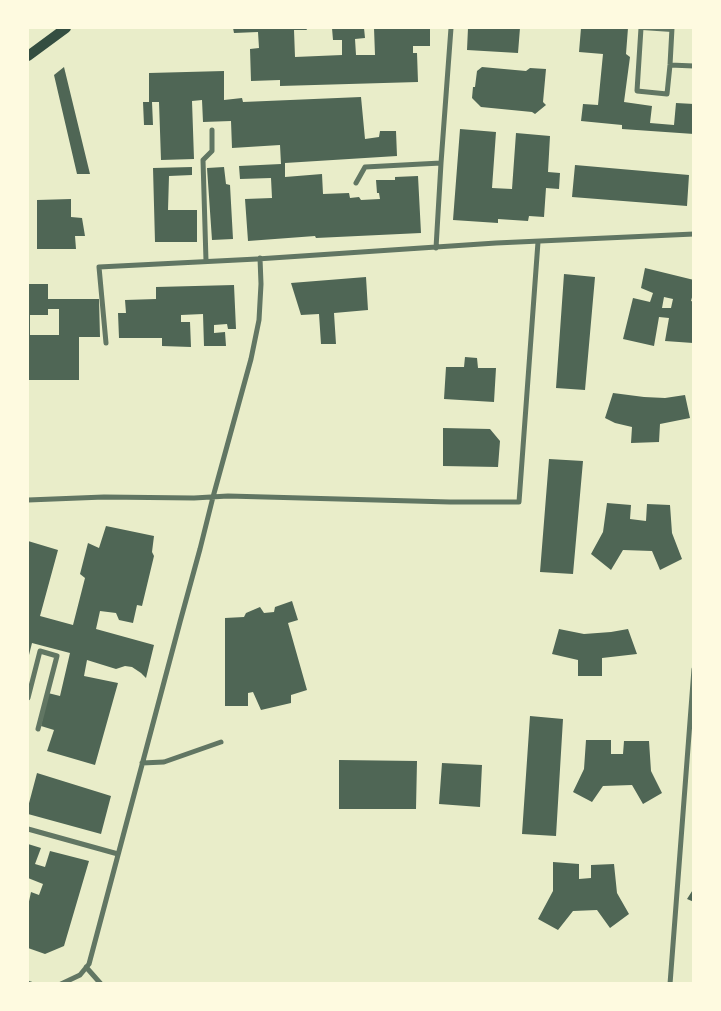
<!DOCTYPE html>
<html>
<head>
<meta charset="utf-8">
<style>
	body { margin:0 }
	#map { position:relative; width:721px; height:1011px; overflow:hidden; background:#e9edc9; font-family:"Work Sans",sans-serif }
	canvas { display:block }
	.frame { position:absolute; inset:0; border:29px solid #fefae0; pointer-events:none }
</style>
</head>
<body>
<div id="map">
<canvas width="721" height="1011"></canvas>
<div class="frame"></div>
</div>
<script>
const ctx = document.querySelector('canvas').getContext('2d');
ctx.lineJoin = 'round';
function fill(path, color) { ctx.fillStyle = color; ctx.fill(path, 'evenodd'); }
function trace(path, color, width, dash) { ctx.strokeStyle = color; ctx.lineWidth = width; ctx.lineCap = dash ? 'butt' : 'round'; ctx.setLineDash(dash || []); ctx.stroke(path); }
const building = new Path2D(`
	M 233,28 L 306,28 L 307,30 L 294,30 L 295,57 L 342,55 L 342,40 L 333,40 L 332,28 L 364,28 L 365,38 L 355,39 L 356,55 L 375,55 L 374,28 L 430,28 L 430,46 L 413,46 L 413,53 L 417,53 L 418,82 L 280,86 L 280,80 L 251,81 L 250,49 L 259,48 L 258,32 L 234,33 Z
	M 468,28 L 520,28 L 518,53 L 467,50 Z
	M 581,28 L 628,28 L 626,54 L 630,57 L 624,102 L 652,106 L 650,123 L 674,125 L 676,103 L 694,104 L 694,134 L 622,129 L 622,125 L 581,121 L 583,104 L 598,105 L 603,54 L 579,52 Z
	M 64,67 L 90,174 L 77,174 L 54,75 Z
	M 482,67 L 526,71 L 530,68 L 546,69 L 543,102 L 546,105 L 535,114 L 532,112 L 481,107 L 472,98 L 473,87 L 475,87 L 477,71 Z
	M 224,71 L 224,100 L 242,98 L 243,102 L 361,97 L 365,139 L 379,137 L 380,131 L 396,131 L 397,156 L 285,163 L 285,177 L 322,174 L 323,194 L 349,193 L 350,198 L 359,197 L 361,200 L 380,199 L 379,193 L 377,193 L 376,180 L 395,180 L 395,177 L 418,176 L 421,233 L 316,238 L 315,236 L 248,241 L 245,199 L 272,198 L 271,178 L 240,179 L 239,166 L 281,164 L 280,145 L 232,148 L 231,121 L 203,122 L 202,100 L 192,101 L 194,159 L 161,160 L 159,102 L 152,102 L 153,125 L 144,125 L 143,102 L 149,102 L 149,73 Z
	M 460,129 L 496,132 L 492,188 L 512,189 L 516,133 L 550,136 L 548,172 L 560,173 L 559,189 L 546,188 L 544,217 L 529,216 L 528,221 L 498,219 L 498,223 L 453,220 Z
	M 575,165 L 689,175 L 687,206 L 572,197 Z
	M 192,167 L 192,175 L 169,176 L 168,210 L 197,210 L 197,242 L 155,242 L 153,168 Z
	M 224,167 L 226,184 L 230,185 L 233,239 L 212,240 L 207,168 Z
	M 71,199 L 71,217 L 82,218 L 85,236 L 75,236 L 76,249 L 37,249 L 37,200 Z
	M 645,268 L 694,280 L 694,290 L 691,301 L 694,302 L 693,343 L 665,341 L 669,318 L 659,317 L 654,346 L 623,339 L 633,298 L 650,302 L 653,293 L 641,288 ZM 664,297 L 673,299 L 671,308 L 662,308 Z
	M 564,274 L 595,277 L 585,390 L 556,388 Z
	M 366,277 L 368,310 L 334,313 L 336,344 L 321,344 L 319,314 L 301,315 L 291,283 Z
	M 28,284 L 48,284 L 48,299 L 99,299 L 100,337 L 79,337 L 79,380 L 28,380 ZM 48,309 L 59,309 L 59,335 L 30,335 L 30,315 L 48,315 Z
	M 234,285 L 236,329 L 228,329 L 227,324 L 214,325 L 214,333 L 225,332 L 226,346 L 204,346 L 203,314 L 181,315 L 181,322 L 190,322 L 191,347 L 162,346 L 162,338 L 119,338 L 118,313 L 126,313 L 125,300 L 156,299 L 156,287 Z
	M 465,357 L 477,358 L 478,368 L 496,368 L 494,402 L 444,399 L 446,367 L 464,367 Z
	M 613,393 L 644,397 L 665,398 L 685,395 L 690,418 L 660,424 L 659,442 L 631,443 L 632,427 L 615,423 L 605,418 Z
	M 443,428 L 490,429 L 500,441 L 498,467 L 443,466 Z
	M 549,459 L 583,461 L 573,574 L 540,572 Z
	M 607,503 L 631,505 L 630,519 L 646,521 L 647,504 L 670,505 L 672,533 L 682,559 L 660,570 L 652,551 L 623,550 L 611,570 L 591,554 L 603,532 Z
	M 106,526 L 154,536 L 152,552 L 154,556 L 142,606 L 137,605 L 133,623 L 119,620 L 116,613 L 100,611 L 96,629 L 154,645 L 146,678 L 141,673 L 132,667 L 125,666 L 116,669 L 87,660 L 84,676 L 118,683 L 95,765 L 47,751 L 54,730 L 41,726 L 48,693 L 60,696 L 70,653 L 32,643 L 28,659 L 28,541 L 58,550 L 40,616 L 73,625 L 85,578 L 80,574 L 88,543 L 99,548 Z
	M 292,601 L 298,620 L 288,623 L 307,690 L 291,695 L 291,703 L 261,710 L 253,692 L 248,693 L 248,706 L 225,706 L 225,618 L 244,617 L 246,613 L 260,607 L 264,613 L 274,612 L 275,607 Z
	M 559,629 L 584,634 L 611,632 L 628,629 L 637,654 L 602,658 L 602,676 L 578,676 L 578,660 L 552,654 Z
	M 530,716 L 563,719 L 556,836 L 522,834 Z
	M 586,740 L 611,740 L 611,754 L 623,754 L 624,741 L 649,741 L 651,771 L 662,793 L 643,804 L 632,785 L 603,786 L 592,802 L 573,792 L 584,769 Z
	M 339,760 L 417,761 L 416,809 L 339,809 Z
	M 442,763 L 482,765 L 480,807 L 439,804 Z
	M 37,773 L 111,796 L 101,834 L 28,814 L 28,807 Z
	M 28,844 L 41,848 L 35,864 L 45,867 L 50,851 L 89,861 L 64,946 L 45,954 L 28,948 L 28,906 L 31,892 L 39,895 L 43,884 L 28,878 Z
	M 553,862 L 579,864 L 579,879 L 591,878 L 591,865 L 614,864 L 617,893 L 629,914 L 610,928 L 597,910 L 573,911 L 558,930 L 538,919 L 553,891 Z
	M 694,888 L 694,902 L 687,899 Z`);
const service = new Path2D(`
	M 642,28 L 672,30`);
const minor = new Path2D(`
	M 641,28 L 637,91 L 667,94 L 670,65 L 672,28
	M 670,65 L 694,66
	M 356,183 L 365,167 L 441,163
	M 436,248 L 441,163 L 451,28
	M 206,261 L 203,160 L 212,151 L 212,130
	M 106,343 L 99,267 L 257,259 L 496,243 L 694,234
	M 28,500 L 104,497 L 194,498 L 228,496 L 450,502 L 519,502 L 538,242
	M 28,698 L 40,651 L 57,656 L 38,729
	M 142,763 L 164,762 L 221,742
	M 28,829 L 118,854
	M 86,967 L 101,984
	M 28,983 L 31,984
	M 61,984 L 80,975 L 89,964 L 180,622 L 200,549 L 213,497 L 251,359 L 259,320 L 261,284 L 260,258
	M 670,984 L 694,669`);
const secondary = new Path2D(`
	M 28,56 L 66,28`);
fill(building, '#4f6655');
trace(service, '#617663', 4);
trace(minor, '#617663', 5);
trace(secondary, '#344e41', 10);
</script>
</body>
</html>
